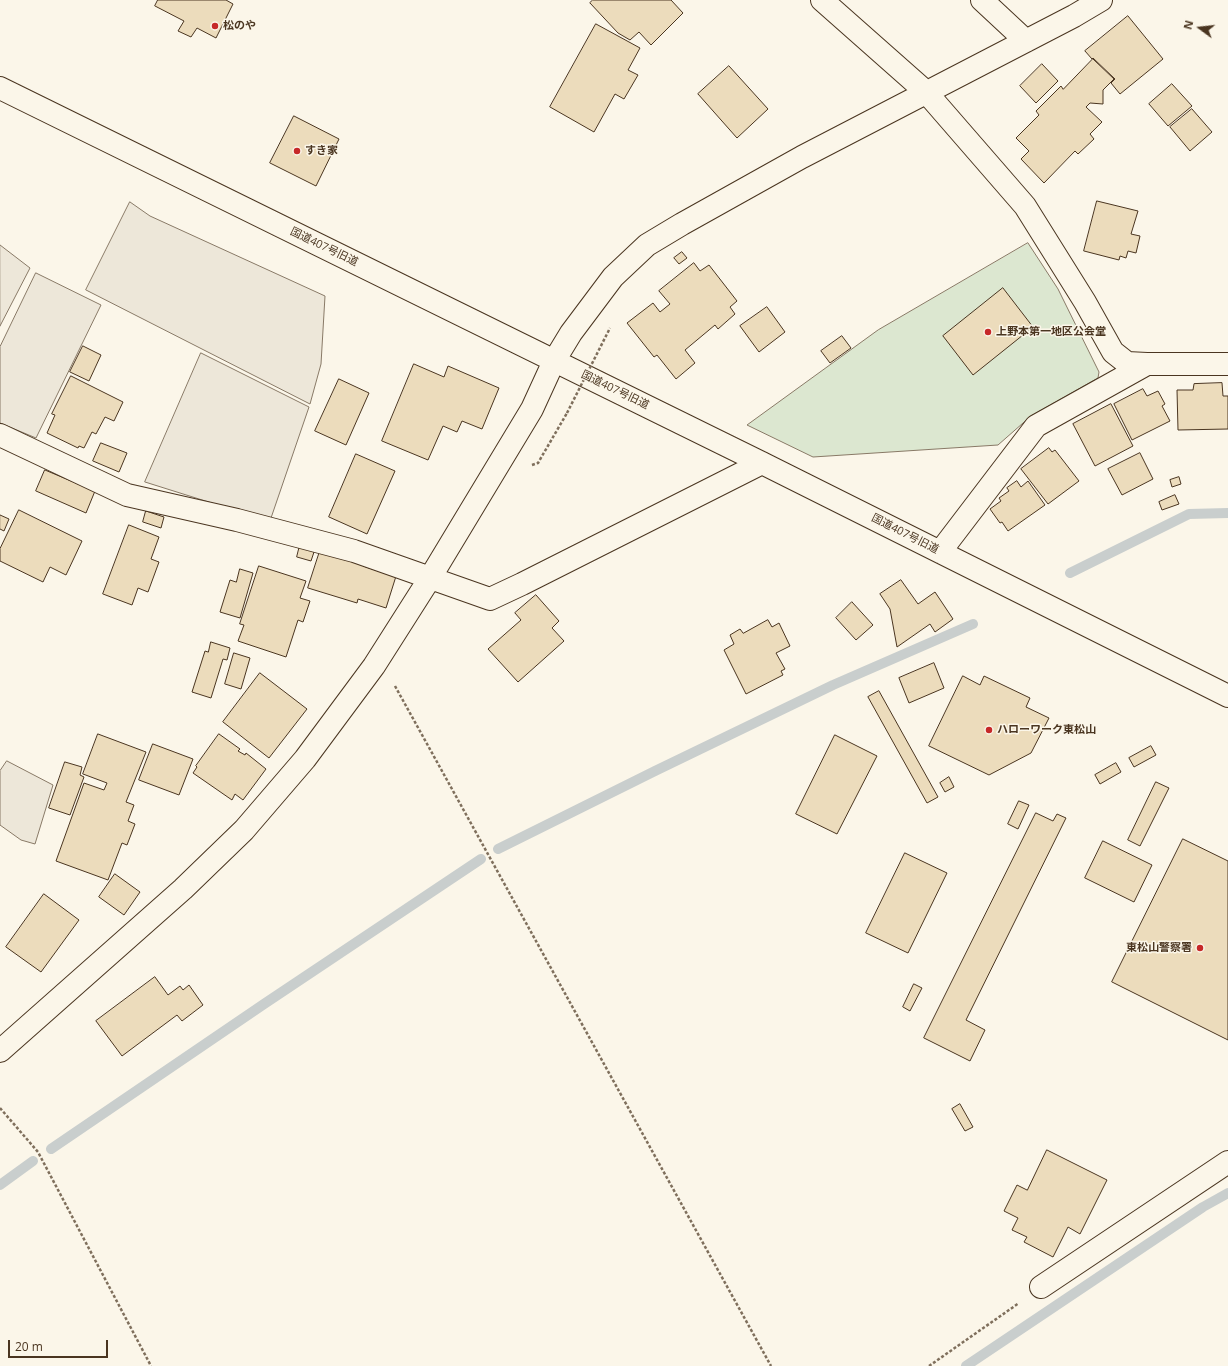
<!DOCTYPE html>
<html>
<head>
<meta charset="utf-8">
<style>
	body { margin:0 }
	#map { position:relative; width:1228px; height:1366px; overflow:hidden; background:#fbf6e9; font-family:"Open Sans",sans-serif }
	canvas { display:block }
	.north { position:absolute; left:1180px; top:8px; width:40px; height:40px; -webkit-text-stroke:3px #fbf6e9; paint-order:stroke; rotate:285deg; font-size:11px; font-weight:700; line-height:16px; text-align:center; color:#4a3520 }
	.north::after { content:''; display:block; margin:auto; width:14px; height:18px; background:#4a3520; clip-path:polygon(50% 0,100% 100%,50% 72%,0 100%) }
	.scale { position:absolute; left:8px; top:1340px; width:100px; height:18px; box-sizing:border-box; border:2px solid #4a3520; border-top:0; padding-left:5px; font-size:12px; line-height:14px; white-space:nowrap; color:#4a3520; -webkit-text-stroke:3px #fbf6e9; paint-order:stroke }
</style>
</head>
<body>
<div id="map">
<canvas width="1228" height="1366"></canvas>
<div class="north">N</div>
<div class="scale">20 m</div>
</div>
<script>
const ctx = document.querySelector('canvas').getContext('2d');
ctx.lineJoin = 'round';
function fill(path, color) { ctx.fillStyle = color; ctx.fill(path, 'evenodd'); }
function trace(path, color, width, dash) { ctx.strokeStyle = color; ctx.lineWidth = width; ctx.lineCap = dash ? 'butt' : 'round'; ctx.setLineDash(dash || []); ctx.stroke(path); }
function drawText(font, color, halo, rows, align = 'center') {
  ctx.font = font + ' "Open Sans","Noto Sans JP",sans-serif'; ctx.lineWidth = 3; ctx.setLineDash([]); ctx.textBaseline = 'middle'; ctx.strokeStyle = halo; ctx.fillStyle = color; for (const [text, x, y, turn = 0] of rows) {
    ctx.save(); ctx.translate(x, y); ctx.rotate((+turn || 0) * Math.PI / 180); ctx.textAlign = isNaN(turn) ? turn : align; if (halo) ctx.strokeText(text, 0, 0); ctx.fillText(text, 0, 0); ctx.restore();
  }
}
const green = new Path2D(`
	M 1028,243 L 1058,289 L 1099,372 L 1098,378 L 1031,416 L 998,445 L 813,457 L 747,425 L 878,330 Z`);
const parking = new Path2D(`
	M 130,202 L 150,216 L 325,296 L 321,364 L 310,404 L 86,290 Z
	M 0,245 L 30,268 L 0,326 Z
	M 36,273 L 101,305 L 36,438 L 0,423 L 0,347 Z
	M 201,353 L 309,407 L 271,518 L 234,510 L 145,482 Z
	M 7,761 L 53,785 L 35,844 L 21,840 L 0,825 L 0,771 Z`);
const stream = new Path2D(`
	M 1070,573 L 1189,514 L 1228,513
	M 498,849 L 655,771 L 833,685 L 973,624
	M 51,1149 L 264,1004 L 481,859
	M 0,1185 L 33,1161
	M 966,1366 L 1203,1207 L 1228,1193`);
const building = new Path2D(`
	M 158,0 L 226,0 L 233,4 L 216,38 L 197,28 L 191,37 L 178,31 L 184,21 L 155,6 Z
	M 593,0 L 671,0 L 683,13 L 651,45 L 639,32 L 630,40 L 618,33 L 590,3 Z
	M 1128,16 L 1163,59 L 1120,94 L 1111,83 L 1115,79 L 1093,58 L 1092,59 L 1085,51 Z
	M 596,24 L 640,48 L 628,70 L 638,75 L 624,99 L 615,94 L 594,132 L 550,107 Z
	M 1093,59 L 1114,79 L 1103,90 L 1103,104 L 1090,103 L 1086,107 L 1102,122 L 1090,134 L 1094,139 L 1078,154 L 1075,151 L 1044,183 L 1021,159 L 1029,151 L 1016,138 L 1039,115 L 1036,111 L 1061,86 L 1063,89 Z
	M 1042,64 L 1058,81 L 1036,103 L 1020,86 Z
	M 729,66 L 768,109 L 737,138 L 698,94 Z
	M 1172,84 L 1192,106 L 1168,126 L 1149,104 Z
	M 1192,109 L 1212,132 L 1190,151 L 1170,127 Z
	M 294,116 L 339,139 L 316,186 L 270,163 Z
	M 1097,201 L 1138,211 L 1131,234 L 1140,236 L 1136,253 L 1128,251 L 1126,258 L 1120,256 L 1119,260 L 1084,251 Z
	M 682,252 L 687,258 L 679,264 L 674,258 Z
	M 694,263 L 700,271 L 709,265 L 737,301 L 730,307 L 735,314 L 718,329 L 715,325 L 685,350 L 695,363 L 676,379 L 657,355 L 654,357 L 627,323 L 653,303 L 660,312 L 670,304 L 659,291 Z
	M 1003,288 L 1033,327 L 973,375 L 943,336 Z
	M 767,307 L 785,332 L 759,352 L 740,326 Z
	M 842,336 L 851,348 L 830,363 L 821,351 Z
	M 83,346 L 101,355 L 89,381 L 70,372 Z
	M 414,364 L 444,377 L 448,366 L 499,388 L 482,429 L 462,421 L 457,432 L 443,426 L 428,460 L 382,441 Z
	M 71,376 L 123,402 L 114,421 L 105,417 L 96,434 L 92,432 L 84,448 L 79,446 L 78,448 L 47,433 L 55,415 L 52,414 Z
	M 339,379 L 369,393 L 346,445 L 315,431 Z
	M 1222,383 L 1223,396 L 1228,396 L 1228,429 L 1178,430 L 1177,390 L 1193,390 L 1194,384 Z
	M 1143,389 L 1147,396 L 1158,391 L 1165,404 L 1162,406 L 1170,421 L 1132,440 L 1114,404 Z
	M 1111,404 L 1133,446 L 1095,466 L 1073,424 Z
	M 101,443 L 127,453 L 119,472 L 93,461 Z
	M 1049,448 L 1052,452 L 1055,450 L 1079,481 L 1048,504 L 1021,469 Z
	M 1140,453 L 1153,479 L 1122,495 L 1108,469 Z
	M 356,454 L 395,471 L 367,534 L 329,517 Z
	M 45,470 L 95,491 L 86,513 L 36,491 Z
	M 1179,477 L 1181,484 L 1172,487 L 1170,480 Z
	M 1017,481 L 1021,487 L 1028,481 L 1045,505 L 1008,531 L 1002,522 L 1000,523 L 990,509 L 1001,501 L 999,498 L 1009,491 L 1007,488 Z
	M 1175,495 L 1179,504 L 1162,510 L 1159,502 Z
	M 19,510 L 82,541 L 66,575 L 50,567 L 43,582 L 0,561 L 0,549 Z
	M 146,511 L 164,517 L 161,528 L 143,522 Z
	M 0,515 L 9,519 L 4,531 L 0,529 Z
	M 129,525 L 159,537 L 151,559 L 159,562 L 148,592 L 138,588 L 132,605 L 103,594 Z
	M 300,545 L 315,549 L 311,561 L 297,557 Z
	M 320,551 L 364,564 L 363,566 L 378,571 L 379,567 L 397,573 L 386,608 L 358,599 L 357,603 L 308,588 Z
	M 259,566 L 306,581 L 300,598 L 310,601 L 303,622 L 298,620 L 286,657 L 238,641 L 244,625 L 240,624 Z
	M 240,569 L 253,573 L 240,618 L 220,612 L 230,580 L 236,582 Z
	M 901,580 L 918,604 L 935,592 L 953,619 L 935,632 L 930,624 L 897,647 L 890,609 L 880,594 Z
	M 536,595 L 559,621 L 552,628 L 564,641 L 518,682 L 488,649 L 521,620 L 515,613 Z
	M 852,602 L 873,625 L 856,640 L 836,618 Z
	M 768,620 L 772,627 L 779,623 L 790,646 L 776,653 L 785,669 L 781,671 L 783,675 L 746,694 L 724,650 L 734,644 L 730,635 L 740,629 L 743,633 Z
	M 211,642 L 230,648 L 227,660 L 223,659 L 211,698 L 192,692 L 205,651 L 208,652 Z
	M 234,653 L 250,658 L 241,689 L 225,684 Z
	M 934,663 L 944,688 L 909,703 L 899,678 Z
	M 260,673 L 307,709 L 269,758 L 223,722 Z
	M 963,676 L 980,685 L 984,676 L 1030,698 L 1026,707 L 1049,718 L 1031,753 L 989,775 L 929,746 Z
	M 879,691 L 938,797 L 927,803 L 868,697 Z
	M 98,734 L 146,752 L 126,802 L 134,805 L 128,821 L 135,824 L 127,845 L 122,843 L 108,880 L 56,861 L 84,783 L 104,790 L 107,783 L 83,774 Z
	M 219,734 L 240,749 L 238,751 L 245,755 L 246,753 L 266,769 L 243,800 L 235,794 L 232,800 L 193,773 L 197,767 L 196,766 Z
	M 835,735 L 877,756 L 837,834 L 796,814 Z
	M 153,744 L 193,759 L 179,795 L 139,780 Z
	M 1151,746 L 1156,755 L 1134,767 L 1129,758 Z
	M 65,762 L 82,767 L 80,775 L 84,777 L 70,815 L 49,808 Z
	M 1116,763 L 1121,772 L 1100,784 L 1095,775 Z
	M 949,777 L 954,787 L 945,792 L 940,783 Z
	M 1156,782 L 1169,788 L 1140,846 L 1128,840 Z
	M 1019,801 L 1029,805 L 1018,829 L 1008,824 Z
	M 1036,813 L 1053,821 L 1057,814 L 1066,818 L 966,1020 L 985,1030 L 970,1061 L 924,1038 Z
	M 1183,839 L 1228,861 L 1228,1040 L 1112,982 Z
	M 1103,841 L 1152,865 L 1134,902 L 1085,878 Z
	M 905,853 L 947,873 L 908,953 L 866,933 Z
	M 115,874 L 140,892 L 124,915 L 99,897 Z
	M 44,894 L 79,920 L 41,972 L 6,947 Z
	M 155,977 L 168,995 L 180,986 L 183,990 L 189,985 L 203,1005 L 182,1021 L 177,1015 L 122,1056 L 96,1021 Z
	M 914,984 L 922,988 L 910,1011 L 903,1007 Z
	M 960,1104 L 973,1127 L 965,1131 L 952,1109 Z
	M 1047,1150 L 1107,1180 L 1080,1234 L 1068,1227 L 1053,1257 L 1024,1242 L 1027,1237 L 1012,1230 L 1018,1218 L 1004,1211 L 1017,1185 L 1027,1190 Z`);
const path = new Path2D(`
	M 532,465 L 538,463 L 567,413
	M 395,686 L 771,1366
	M 0,1108 L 38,1152 L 151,1366
	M 929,1366 L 1019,1303`);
const minor = new Path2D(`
	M 822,0 L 926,92 L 1025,206 L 1085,302 L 1113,352 L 1127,363 L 1147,364 L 1228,364
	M 982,0 L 1026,41
	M 0,88 L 762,463 L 1228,696
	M 0,435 L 127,495 L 237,520 L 354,551 L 490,599 L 522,584 L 762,463
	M 940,552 L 1036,426 L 1147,364
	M 0,1051 L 183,889 L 244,830 L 305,759 L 374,666 L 430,578 L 532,409 L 554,361 L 571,333 L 613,277 L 647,245 L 682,224 L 802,157 L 1074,16 L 1101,0
	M 1041,1287 L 1228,1162`);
const pathBridge = new Path2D(`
	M 567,413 L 610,328`);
const markers = [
	[215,26,4,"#c62828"],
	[297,151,4,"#c62828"],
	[988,332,4,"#c62828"],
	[989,730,4,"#c62828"],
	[1200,948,4,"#c62828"]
];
const poiNames = [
	["松のや",223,26],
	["すき家",305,151],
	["上野本第一地区公会堂",996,332],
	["ハローワーク東松山",997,730],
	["東松山警察署",1192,948,"right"]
];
const streetNames = [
	["国道407号旧道",324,247,26],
	["国道407号旧道",615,390,26],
	["国道407号旧道",905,534,27]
];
fill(green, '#dce7d0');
trace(green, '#887966', 1);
fill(parking, '#ede7d9');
trace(parking, '#887966', 1);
trace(stream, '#c9cecd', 10);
fill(building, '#ecdcbc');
trace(building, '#4a3520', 1);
trace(minor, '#4a3520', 24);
trace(path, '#7f6f5c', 2.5, [3, 2]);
trace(minor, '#fbf6e9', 22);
trace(pathBridge, '#7f6f5c', 2.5, [3, 2]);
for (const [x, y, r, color] of markers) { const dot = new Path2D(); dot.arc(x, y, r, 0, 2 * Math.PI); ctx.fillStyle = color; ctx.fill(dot); trace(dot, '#fbf6e9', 1.5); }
drawText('bold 11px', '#4a3520', '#fbf6e9', poiNames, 'left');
drawText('11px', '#4a3520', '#fbf6e9', streetNames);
</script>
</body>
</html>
